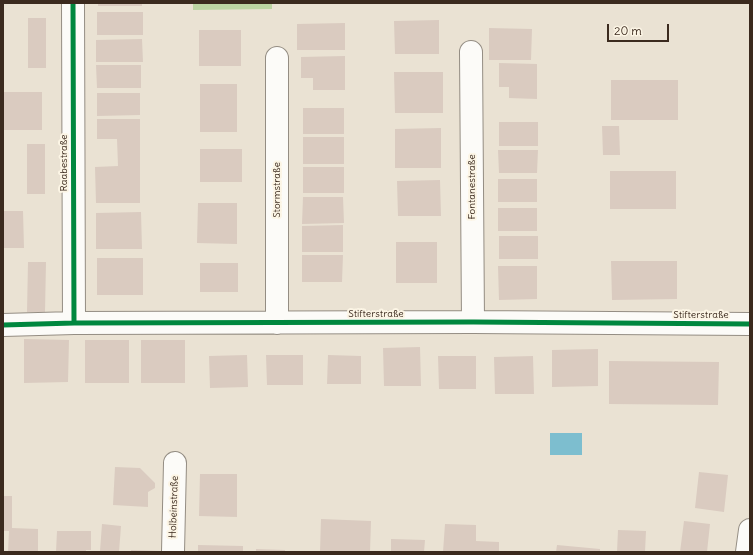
<!DOCTYPE html>
<html>
<head>
<meta charset="utf-8">
<style>
	body { margin:0 }
	#map { position:relative; width:753px; height:555px; overflow:hidden; background:#eae2d3; font-family:Delius,sans-serif }
	canvas { display:block }
	.frame { position:absolute; inset:0; border:4px solid #3b2a1e; pointer-events:none }
	.scale { position:absolute; left:607px; top:24px; width:62px; height:18px; box-sizing:border-box; border:2px solid #3b2a1e; border-top:0; padding-left:5px; font-size:12px; line-height:14px; white-space:nowrap; color:#3b2a1e; -webkit-text-stroke:3px #fcf5e5; paint-order:stroke }
</style>
</head>
<body>
<div id="map">
<canvas width="753" height="555"></canvas>
<div class="frame"></div>
<div class="scale">20 m</div>
</div>
<script>
const ctx = document.querySelector('canvas').getContext('2d');
ctx.lineJoin = 'round';
function fill(path, color) { ctx.fillStyle = color; ctx.fill(path, 'evenodd'); }
function trace(path, color, width, dash) { ctx.strokeStyle = color; ctx.lineWidth = width; ctx.lineCap = dash ? 'butt' : 'round'; ctx.setLineDash(dash || []); ctx.stroke(path); }
function drawText(font, color, halo, rows, align = 'center') {
  ctx.font = font + ' Delius,sans-serif'; ctx.lineWidth = 4; ctx.setLineDash([]); ctx.textBaseline = 'middle'; ctx.strokeStyle = halo; ctx.fillStyle = color; for (const [text, x, y, turn = 0] of rows) {
    ctx.save(); ctx.translate(x, y); ctx.rotate((+turn || 0) * Math.PI / 180); ctx.textAlign = isNaN(turn) ? turn : align; if (halo) ctx.strokeText(text, 0, 0); ctx.fillText(text, 0, 0); ctx.restore();
  }
}
const green = new Path2D(`
	M 193,3 L 272,3 L 272,9 L 193,10 Z`);
const water = new Path2D(`
	M 550,433 L 582,433 L 582,455 L 550,455 Z`);
const building = new Path2D(`
	M 98,3 L 142,3 L 142,6 L 98,6 Z
	M 97,12 L 143,12 L 143,35 L 97,35 Z
	M 28,18 L 46,18 L 46,68 L 28,68 Z
	M 439,20 L 439,54 L 395,54 L 394,21 Z
	M 345,23 L 345,50 L 297,50 L 297,24 Z
	M 489,28 L 532,29 L 531,60 L 489,60 Z
	M 199,30 L 241,30 L 241,66 L 199,66 Z
	M 142,39 L 143,62 L 96,62 L 96,40 Z
	M 345,56 L 345,90 L 313,90 L 313,78 L 301,78 L 301,57 Z
	M 499,63 L 537,64 L 537,99 L 509,98 L 509,87 L 499,87 Z
	M 96,65 L 141,65 L 141,88 L 97,88 Z
	M 394,72 L 443,72 L 443,113 L 395,113 Z
	M 611,80 L 678,80 L 678,120 L 611,120 Z
	M 200,84 L 237,84 L 237,132 L 200,132 Z
	M 3,92 L 42,92 L 42,130 L 3,130 Z
	M 97,93 L 140,93 L 140,115 L 97,116 Z
	M 303,108 L 344,108 L 344,134 L 303,134 Z
	M 97,119 L 140,119 L 140,203 L 96,203 L 95,167 L 118,166 L 117,139 L 97,139 Z
	M 499,122 L 538,122 L 538,146 L 499,146 Z
	M 602,126 L 619,126 L 620,155 L 603,155 Z
	M 441,128 L 441,168 L 395,168 L 395,129 Z
	M 303,137 L 344,137 L 344,164 L 303,164 Z
	M 27,144 L 45,144 L 45,194 L 27,194 Z
	M 200,149 L 242,149 L 242,182 L 200,182 Z
	M 498,150 L 538,150 L 537,173 L 499,173 Z
	M 303,167 L 344,167 L 344,193 L 303,193 Z
	M 610,171 L 676,171 L 676,209 L 610,209 Z
	M 498,179 L 537,179 L 537,202 L 498,202 Z
	M 440,180 L 441,216 L 398,216 L 397,181 Z
	M 303,197 L 343,197 L 344,223 L 302,224 Z
	M 198,203 L 237,203 L 237,244 L 197,243 Z
	M 498,208 L 537,208 L 537,231 L 498,231 Z
	M 3,211 L 23,211 L 24,248 L 3,248 Z
	M 141,212 L 142,249 L 96,249 L 96,213 Z
	M 343,225 L 343,252 L 302,252 L 302,226 Z
	M 499,236 L 538,236 L 538,259 L 499,259 Z
	M 396,242 L 437,242 L 437,283 L 396,283 Z
	M 302,255 L 343,255 L 342,282 L 302,282 Z
	M 97,258 L 143,258 L 143,295 L 97,295 Z
	M 611,261 L 677,261 L 677,299 L 612,300 Z
	M 28,262 L 46,262 L 45,312 L 27,312 Z
	M 200,263 L 238,263 L 238,292 L 200,292 Z
	M 498,266 L 537,266 L 537,299 L 499,300 Z
	M 24,339 L 69,340 L 68,382 L 24,383 Z
	M 85,340 L 129,340 L 129,383 L 85,383 Z
	M 141,340 L 185,340 L 185,383 L 141,383 Z
	M 420,347 L 421,386 L 384,386 L 383,348 Z
	M 598,349 L 598,386 L 552,387 L 552,350 Z
	M 247,355 L 248,387 L 210,388 L 209,356 Z
	M 266,355 L 303,355 L 303,385 L 267,385 Z
	M 328,355 L 361,356 L 361,384 L 327,384 Z
	M 438,356 L 476,356 L 476,389 L 439,389 Z
	M 533,356 L 534,394 L 495,394 L 494,357 Z
	M 609,361 L 719,362 L 718,405 L 609,404 Z
	M 115,467 L 140,468 L 155,483 L 155,488 L 148,492 L 148,507 L 113,505 Z
	M 699,472 L 728,475 L 724,512 L 695,508 Z
	M 200,474 L 237,474 L 237,517 L 199,516 Z
	M 3,496 L 12,496 L 12,528 L 38,529 L 38,552 L 8,552 L 9,531 L 3,531 Z
	M 321,519 L 371,521 L 370,552 L 320,552 Z
	M 684,521 L 710,524 L 707,552 L 680,552 Z
	M 102,524 L 121,526 L 119,552 L 100,551 Z
	M 445,524 L 476,525 L 476,541 L 499,542 L 499,552 L 443,552 Z
	M 618,530 L 646,531 L 645,552 L 617,552 Z
	M 57,531 L 91,531 L 91,550 L 86,550 L 86,552 L 56,552 Z
	M 391,539 L 425,540 L 424,552 L 391,552 Z
	M 198,545 L 243,546 L 243,552 L 198,552 Z
	M 557,545 L 600,549 L 600,552 L 556,552 Z
	M 256,549 L 285,550 L 285,552 L 256,552 Z
	M 131,550 L 161,551 L 160,552 L 131,552 Z`);
const minor = new Path2D(`
	M 73,3 L 74,323
	M 471,52 L 473,322
	M 277,323 L 277,58
	M 3,325 L 74,323 L 473,322 L 750,324
	M 173,552 L 175,463
	M 747,552 L 750,530`);
const cycleway = new Path2D(`
	M 73,3 L 74,323
	M 3,325 L 74,323 L 473,322 L 750,324`);
const streetNames = [
	["Raabestraße",64,163,-90],
	["Fontanestraße",472,187,-90],
	["Stormstraße",277,190,-90],
	["Stifterstraße",376,314],
	["Stifterstraße",701,315],
	["Holbeinstraße",174,507,-88]
];
fill(green, '#bcd4a2');
fill(water, '#7dbecf');
fill(building, '#dacbc0');
trace(minor, '#948d83', 24);
trace(minor, '#fcfbf8', 22);
trace(cycleway, '#00873e', 5);
drawText('10px', '#3b2a1e', '#fcf5e5', streetNames);
</script>
</body>
</html>
